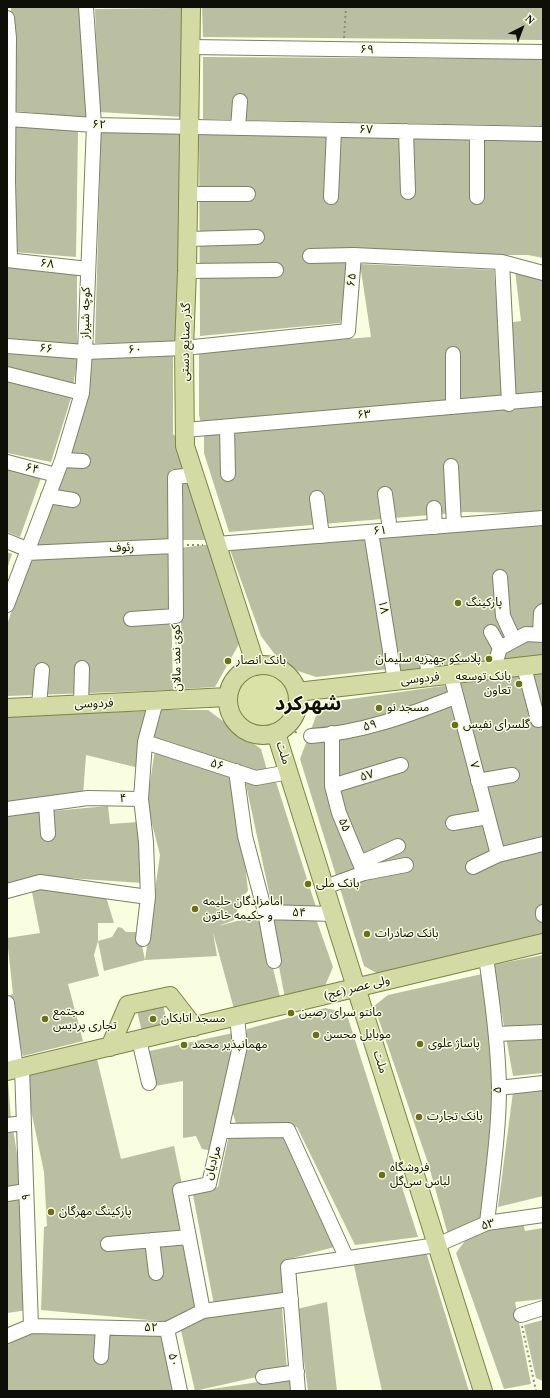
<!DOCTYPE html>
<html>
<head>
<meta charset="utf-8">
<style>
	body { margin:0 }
	#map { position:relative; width:550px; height:1398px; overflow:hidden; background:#f9fee0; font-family:"Times New Roman",serif }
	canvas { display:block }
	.frame { position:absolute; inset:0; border:8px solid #0e0f06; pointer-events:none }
	.north { position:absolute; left:502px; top:8px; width:40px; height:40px; -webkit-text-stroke:3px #f9fee0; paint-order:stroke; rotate:42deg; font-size:11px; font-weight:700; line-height:16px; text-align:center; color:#0e0f06 }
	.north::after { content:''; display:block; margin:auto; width:14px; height:18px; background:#0e0f06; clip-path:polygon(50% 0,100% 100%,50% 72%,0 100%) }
</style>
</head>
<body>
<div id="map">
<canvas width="550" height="1398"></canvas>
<div class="frame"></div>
<div class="north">N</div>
</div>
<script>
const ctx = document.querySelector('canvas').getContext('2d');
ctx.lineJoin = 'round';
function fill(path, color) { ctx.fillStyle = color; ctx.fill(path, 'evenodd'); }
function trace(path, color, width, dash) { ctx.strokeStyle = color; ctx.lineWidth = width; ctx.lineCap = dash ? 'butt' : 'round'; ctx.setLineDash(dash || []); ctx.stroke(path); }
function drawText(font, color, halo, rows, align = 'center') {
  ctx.font = font + ' "Times New Roman","Noto Sans Arabic",serif'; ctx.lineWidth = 3; ctx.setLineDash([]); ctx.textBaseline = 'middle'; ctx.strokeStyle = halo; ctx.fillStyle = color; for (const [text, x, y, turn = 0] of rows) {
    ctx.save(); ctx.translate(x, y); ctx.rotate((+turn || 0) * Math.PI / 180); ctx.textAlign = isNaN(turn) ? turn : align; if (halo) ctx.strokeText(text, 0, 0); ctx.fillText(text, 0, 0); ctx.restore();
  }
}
const green = new Path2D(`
	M237 700a26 26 0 1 1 52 0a26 26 0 1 1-52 0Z`);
const building = new Path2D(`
	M 11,7 L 81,8 L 88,118 L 15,111 Z
	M 202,7 L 543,7 L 543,40 L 203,37 Z
	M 181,8 L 183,117 L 99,112 L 95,9 Z
	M 203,57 L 543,59 L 543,126 L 203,119 Z
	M 11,125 L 78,131 L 76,257 L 14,252 Z
	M 199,128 L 543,134 L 543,258 L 528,255 L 354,255 L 340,323 L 200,336 Z
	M 183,131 L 178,343 L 95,343 L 101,133 Z
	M 360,264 L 494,270 L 498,324 L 521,321 L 515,270 L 543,279 L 543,509 L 535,513 L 465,512 L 229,532 L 204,453 L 204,436 L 199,415 L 199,351 L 371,337 Z
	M 7,265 L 77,271 L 77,346 L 7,340 Z
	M 7,350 L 78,356 L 71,398 L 51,462 L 7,453 Z
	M 173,354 L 173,434 L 181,442 L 188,470 L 171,469 L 168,539 L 38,546 L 73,446 L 90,379 L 90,355 Z
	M 7,466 L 42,475 L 20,537 L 7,532 Z
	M 188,479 L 211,540 L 177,540 L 179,483 Z
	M 543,520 L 543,655 L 400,671 L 379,538 Z
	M 364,538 L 389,669 L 316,677 L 298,671 L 276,656 L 261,636 L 229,547 Z
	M 212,544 L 236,627 L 239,644 L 215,687 L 182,689 L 180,548 Z
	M 170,549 L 173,690 L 7,696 L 7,625 L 29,556 Z
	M 7,552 L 12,554 L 7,569 Z
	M 543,672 L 543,936 L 380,975 L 364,966 L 300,759 L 319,708 L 329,702 Z
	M 160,710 L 208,710 L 261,749 L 267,770 L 247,770 L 153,738 Z
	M 147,711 L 139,768 L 86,755 L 83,795 L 7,802 L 7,716 Z
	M 155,749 L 232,773 L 243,843 L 248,891 L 242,897 L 234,920 L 218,926 L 260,915 L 280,997 L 234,1009 L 213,932 L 217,956 L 145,960 L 160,855 L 147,804 Z
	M 245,780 L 276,782 L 316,907 L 272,906 Z
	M 108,806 L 110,824 L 139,822 L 143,883 L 52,877 L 7,883 L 7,815 Z
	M 31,887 L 106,897 L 114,923 L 98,923 L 98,941 L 94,955 L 99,976 L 68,984 L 83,1041 L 23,1056 L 8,996 L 13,994 L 7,938 L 40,933 Z
	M 269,915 L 315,916 L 333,967 L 325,986 L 285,998 Z
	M 118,927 L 122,928 L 126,932 L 139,932 L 145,960 L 104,971 L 98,941 L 112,937 Z
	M 543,955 L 543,1073 L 513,1076 L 493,965 Z
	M 482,974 L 491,1039 L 493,1089 L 482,1219 L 448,1235 L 429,1166 L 374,1006 L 388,995 Z
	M 163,1005 L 168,1026 L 142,1032 L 137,1011 Z
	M 325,1008 L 339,1011 L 348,1018 L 418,1237 L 355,1245 L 297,1127 L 236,1124 L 232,1110 L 247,1029 Z
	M 233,1033 L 239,1049 L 213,1151 L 202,1149 L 196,1136 L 183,1138 L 183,1081 L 155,1086 L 145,1052 Z
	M 97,1059 L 121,1159 L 174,1146 L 191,1227 L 196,1309 L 171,1322 L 41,1310 L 44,1227 L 47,1226 L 44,1172 L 24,1077 Z
	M 8,1081 L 11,1120 L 7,1120 L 7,1082 Z
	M 543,1088 L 543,1196 L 498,1207 L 513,1092 Z
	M 13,1128 L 22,1187 L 7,1189 L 7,1129 Z
	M 286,1134 L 338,1246 L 285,1260 L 286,1294 L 214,1305 L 193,1195 L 218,1187 L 229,1135 Z
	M 23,1196 L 28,1310 L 7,1313 L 7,1198 Z
	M 523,1222 L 525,1231 L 543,1228 L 543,1299 L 515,1302 L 531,1384 L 504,1389 L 456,1253 L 468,1237 L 487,1228 Z
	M 426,1252 L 469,1391 L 382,1391 L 353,1261 Z
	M 327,1302 L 337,1391 L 308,1391 L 297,1309 Z
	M 282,1308 L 287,1370 L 195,1391 L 180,1326 L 225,1312 Z
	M 543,1320 L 543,1381 L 536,1378 L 524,1325 Z
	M 32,1332 L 164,1334 L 173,1391 L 7,1391 L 7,1345 Z
	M 292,1377 L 294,1391 L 205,1391 L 205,1390 Z`);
const path = new Path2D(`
	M 344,38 L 346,7
	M 187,545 L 203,545
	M 176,627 L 178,687
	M 290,731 L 300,733
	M 522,1326 L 536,1391`);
const minor = new Path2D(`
	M 7,18 L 9,38 L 8,182 L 10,260
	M 190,47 L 543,52
	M 9,119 L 94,125 L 543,134
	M 238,128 L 240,101
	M 406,131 L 408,192
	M 188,194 L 248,194
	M 331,197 L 334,130
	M 477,197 L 477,133
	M 188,239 L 257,237
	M 310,256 L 354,255
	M 7,260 L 88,269
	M 502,262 L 509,404
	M 187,271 L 276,270
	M 7,346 L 85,352 L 184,348 L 348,331 L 354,255 L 502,262 L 543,273
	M 453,354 L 453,407
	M 7,374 L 82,393
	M 227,427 L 228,474
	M 185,430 L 543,399
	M 62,460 L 83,461
	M 7,462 L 56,475
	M 451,466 L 454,525
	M 385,494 L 390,530
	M 48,496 L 73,500
	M 317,498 L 322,536
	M 434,508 L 435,527
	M 371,532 L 395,682
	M 7,541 L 24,548 L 27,553 L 174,546
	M 217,544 L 543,518
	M 500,577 L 503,616 L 514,640
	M 7,605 L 62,460 L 82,393 L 85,352 L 94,125 L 86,7
	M 131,619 L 176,616 L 175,477 L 194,475
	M 491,632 L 500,648
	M 540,635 L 541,613 L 543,611
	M 427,662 L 429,678
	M 524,667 L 538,720
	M 493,671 L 500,648 L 526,634 L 543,635
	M 451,676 L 498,855
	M 81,705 L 82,668
	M 39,706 L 42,670
	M 311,736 C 361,733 409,715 455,697
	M 145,742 L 256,778 L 289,772
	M 236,771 L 245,836 L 265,912 L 274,961
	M 478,781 L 512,775
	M 332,786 L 401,765
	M 141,799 L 146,842 L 148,897 L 143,939
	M 46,804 L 48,834
	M 7,809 L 88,798 L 141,799 L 145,742 L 156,701
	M 453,823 L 488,817
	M 360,863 L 398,846
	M 473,867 L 498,855 L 543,844
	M 364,873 L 406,865
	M 325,887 L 364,873 L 339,813 L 332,786 L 332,733
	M 7,891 L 40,882 L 148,897
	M 265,912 L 333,914
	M 543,912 L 543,915
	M 486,957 C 492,1000 498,1043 499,1087 C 499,1132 492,1178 487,1223
	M 7,1003 L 16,1069
	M 496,1034 L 543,1032
	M 139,1040 L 149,1083
	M 22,1068 L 31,1326
	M 499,1088 L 543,1083
	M 7,1125 L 24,1123
	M 222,1131 L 288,1130 L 346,1257
	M 7,1194 L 26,1191
	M 152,1240 L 156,1273
	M 108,1244 L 189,1237
	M 203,1311 L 180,1190 L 209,1184 L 240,1046 L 237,1017
	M 521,1315 L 543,1308
	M 167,1329 L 180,1391
	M 7,1336 L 31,1326 L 167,1329 L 203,1311 L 291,1299
	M 101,1357 L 103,1328
	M 263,1377 L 297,1372
	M 298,1391 L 288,1267 L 437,1245 L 487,1223 L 543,1215`);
const major = new Path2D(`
	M 191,7 L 187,271 L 184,348 L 185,446 L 256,666
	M228 700a35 35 0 1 1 70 0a35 35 0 1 1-70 0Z
	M 297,692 L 543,664
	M 7,708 L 228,697
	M 276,733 L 483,1391
	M 110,1047 L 128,1005 L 170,996 L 194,1027
	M 7,1071 L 543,943`);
const markers = [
	[458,603,4,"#697017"],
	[489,659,4,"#697017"],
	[228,661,4,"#697017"],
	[519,684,4,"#697017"],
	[379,708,4,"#697017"],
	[455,725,4,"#697017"],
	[308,884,4,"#697017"],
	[195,909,4,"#697017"],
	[367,934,4,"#697017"],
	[291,1013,4,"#697017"],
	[45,1019,4,"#697017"],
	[153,1019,4,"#697017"],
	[316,1035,4,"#697017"],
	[420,1044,4,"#697017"],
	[184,1045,4,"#697017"],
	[419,1117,4,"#697017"],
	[382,1175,4,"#697017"],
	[51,1212,4,"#697017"]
];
const streetNames = [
	["۶۹",367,50,1],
	["۶۲",99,125,2],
	["۶۷",366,130,1],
	["۶۸",47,264,6],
	["۶۵",352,280,-85],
	["کوچه شیراز",86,313,-89],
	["گذر صنایع دستی",186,342,-89],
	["۶۶",46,349,5],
	["۶۰",135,350,-3],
	["۶۳",364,415,-5],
	["۶۴",32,469,15],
	["۶۱",380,531,-5],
	["رئوف",122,548,-3],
	["۱۸",383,607,81],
	["کوی نمد مالان",177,658,-91],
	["فردوسی",420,679,-6],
	["فردوسی",94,704,-2],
	["۵۹",370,726,-14],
	["ملت",283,753,73],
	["۵۶",217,765,18],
	["۷",474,765,75],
	["۵۷",367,776,-17],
	["۴",123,799,1],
	["۵۵",344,825,67],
	["۵۴",299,913,2],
	["ولی عصر (عج)",357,988,-14],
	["ملت",380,1062,73],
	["۵",498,1090,-89],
	["مرادیان",213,1163,-74],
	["۹",27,1197,-92],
	["۵۳",488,1225,-15],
	["۵۲",151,1328,1],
	["۵۰",173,1360,78]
];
const poiNames = [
	["پارکینگ",466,603],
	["پلاسکو جهیزیه سلیمان",481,659,"right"],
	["بانک انصار",236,661],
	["بانک توسعه",511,677,"right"],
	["تعاون",511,691,"right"],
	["مسجد نو",387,708],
	["گلسرای نفیس",463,725],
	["بانک ملی",316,884],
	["امامزادگان حلیمه",203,902],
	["و حکیمه خاتون",203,916],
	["بانک صادرات",375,934],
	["مجتمع",53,1012],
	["تجاری پردیس",53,1026],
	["مانتو سرای رصین",299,1013],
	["مسجد اتابکان",161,1019],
	["موبایل محسن",324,1035],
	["پاساژ علوی",428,1044],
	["مهمانپذیر محمد",192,1045],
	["بانک تجارت",427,1117],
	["فروشگاه",390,1168],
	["لباس سی‌گل",390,1182],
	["پارکینگ مهرگان",59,1212]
];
const townNames = [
	["شهرکرد",308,705]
];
fill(green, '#dae2a7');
fill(building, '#babfa2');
trace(minor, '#7d8166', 16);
trace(major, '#7c8344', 20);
trace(path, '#8a8d79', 2, [2, 3]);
trace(minor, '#fff', 14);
trace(major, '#d4daa3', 18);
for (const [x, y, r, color] of markers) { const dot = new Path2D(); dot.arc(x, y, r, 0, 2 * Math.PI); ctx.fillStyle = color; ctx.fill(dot); trace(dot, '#f9fee0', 1.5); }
drawText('12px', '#0e0f06', '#f9fee0', streetNames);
drawText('12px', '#0e0f06', '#f9fee0', poiNames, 'left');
drawText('bold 20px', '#0e0f06', '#f9fee0', townNames);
</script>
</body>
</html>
